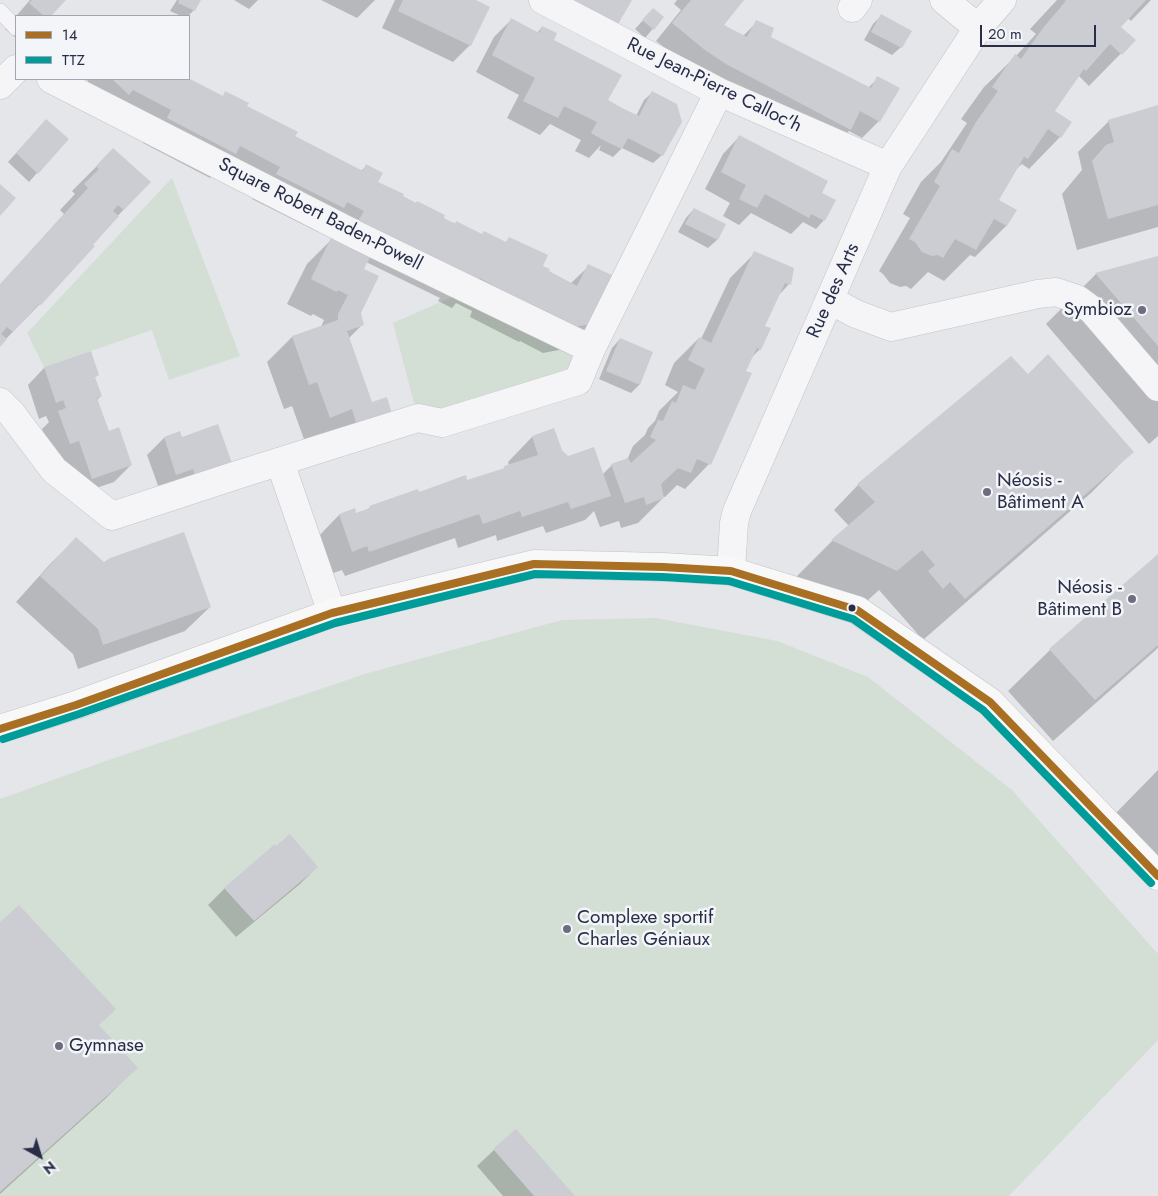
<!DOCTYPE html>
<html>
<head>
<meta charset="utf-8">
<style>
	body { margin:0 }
	#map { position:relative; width:1158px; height:1196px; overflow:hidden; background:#e5e6ea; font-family:Jost,sans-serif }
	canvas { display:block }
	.legend { position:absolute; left:15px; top:15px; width:175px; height:65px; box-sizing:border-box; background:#f3f5f9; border:1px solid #a2a5b2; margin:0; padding:6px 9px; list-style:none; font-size:15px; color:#292e47 }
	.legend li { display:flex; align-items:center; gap:10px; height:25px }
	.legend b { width:25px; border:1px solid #a2a5b2 }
	.north { position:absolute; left:15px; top:1131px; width:50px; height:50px; -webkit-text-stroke:4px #f3f5f9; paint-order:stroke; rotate:141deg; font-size:14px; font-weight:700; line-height:20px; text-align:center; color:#292e47 }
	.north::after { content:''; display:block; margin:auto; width:18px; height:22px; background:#292e47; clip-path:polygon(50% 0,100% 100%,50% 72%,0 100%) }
	.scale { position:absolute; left:980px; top:25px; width:116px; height:22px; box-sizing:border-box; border:2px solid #292e47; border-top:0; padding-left:6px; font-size:15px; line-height:18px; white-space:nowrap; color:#292e47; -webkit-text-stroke:4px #f3f5f9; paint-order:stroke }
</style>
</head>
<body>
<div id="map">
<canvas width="1158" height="1196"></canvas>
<ul class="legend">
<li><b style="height:6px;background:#a96f23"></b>14</li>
<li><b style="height:6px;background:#009c99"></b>TTZ</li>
</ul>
<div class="north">N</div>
<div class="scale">20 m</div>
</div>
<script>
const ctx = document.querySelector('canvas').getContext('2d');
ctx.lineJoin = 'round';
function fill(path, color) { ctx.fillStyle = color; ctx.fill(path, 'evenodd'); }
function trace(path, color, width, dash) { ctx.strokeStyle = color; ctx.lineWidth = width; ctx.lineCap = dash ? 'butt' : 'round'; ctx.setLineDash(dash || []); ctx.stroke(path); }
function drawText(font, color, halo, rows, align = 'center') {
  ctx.font = font + ' Jost,sans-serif'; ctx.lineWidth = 5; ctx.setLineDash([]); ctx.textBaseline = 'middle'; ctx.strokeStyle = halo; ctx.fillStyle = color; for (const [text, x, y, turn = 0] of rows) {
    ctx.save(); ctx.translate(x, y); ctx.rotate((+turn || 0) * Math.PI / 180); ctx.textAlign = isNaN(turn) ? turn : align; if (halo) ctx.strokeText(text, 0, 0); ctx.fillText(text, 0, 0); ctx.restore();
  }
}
const green = new Path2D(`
	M 172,178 L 240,356 L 169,380 L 152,330 L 44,367 L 27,333 Z
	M 468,290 L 591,349 L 578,381 L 418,418 L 393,323 Z
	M 656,618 L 777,641 L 868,677 L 1012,790 L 1158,954 L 1158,1040 L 1009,1196 L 0,1196 L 0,799 L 103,762 L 368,673 L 562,620 Z`);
const shadow = new Path2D(`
	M 30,0 L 64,0 L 49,16 L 16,16 L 16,38 L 5,29 Z
	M 177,0 L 200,0 L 194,10 L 188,16 L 181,16 L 170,11 Z
	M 234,0 L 258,0 L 249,9 Z
	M 321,0 L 375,0 L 357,18 Z
	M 395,0 L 473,0 L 470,45 L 453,62 L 382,28 Z
	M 677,0 L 743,0 L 723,25 L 743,36 L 757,22 L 770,38 L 868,88 L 878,78 L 879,121 L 862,138 L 849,131 L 833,146 L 688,66 L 656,41 L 681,10 L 674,4 Z
	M 1057,0 L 1151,0 L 1131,21 L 1128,18 L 1119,27 L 1134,40 L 1089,86 L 1079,76 L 1053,111 L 1060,137 L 1029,169 L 1022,164 L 1014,171 L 997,200 L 1015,211 L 1006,226 L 975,257 L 970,255 L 944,281 L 928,272 L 911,289 L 906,286 L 900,287 L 890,283 L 883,274 L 879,271 L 910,218 L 903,214 L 921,182 L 941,162 L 967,123 L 961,119 L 984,87 L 1016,56 L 1036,34 L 1030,29 Z
	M 881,16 L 901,47 L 892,55 L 864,40 L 873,24 Z
	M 645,18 L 662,18 L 645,38 L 635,29 Z
	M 511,20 L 537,33 L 542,27 L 553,40 L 607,101 L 636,116 L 644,100 L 653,92 L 662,155 L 653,163 L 622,148 L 613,157 L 599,150 L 601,145 L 589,158 L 575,151 L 581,140 L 550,124 L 540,135 L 507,118 L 519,95 L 476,72 L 494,37 Z
	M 89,79 L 187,79 L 222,97 L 226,93 L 245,107 L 294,137 L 361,171 L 367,165 L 377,182 L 402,197 L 442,218 L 481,235 L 484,232 L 505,243 L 509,238 L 547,272 L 570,284 L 589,266 L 590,324 L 564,349 L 543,353 L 520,341 L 519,342 L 470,317 L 472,311 L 456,303 L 452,308 L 438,301 L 440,298 L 366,262 L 362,269 L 360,313 L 363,324 L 348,339 L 371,404 L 391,413 L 305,442 L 292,406 L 284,409 L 267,362 L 292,337 L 321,327 L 324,320 L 313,314 L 311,316 L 287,304 L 307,264 L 332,239 L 337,242 L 340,236 L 323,227 L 318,232 L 252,199 L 257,192 L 217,171 L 210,178 L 143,143 L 148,135 L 76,93 Z
	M 1158,107 L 1158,227 L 1077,250 L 1062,194 L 1082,170 L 1078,152 L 1109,121 Z
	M 38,129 L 67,139 L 29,182 L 8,162 Z
	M 739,137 L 818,198 L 824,220 L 816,229 L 803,222 L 791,234 L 751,213 L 739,225 L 723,216 L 730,203 L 705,189 L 723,154 Z
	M 113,150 L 149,182 L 91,245 L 93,246 L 40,304 L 0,345 L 0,285 L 64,214 L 60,210 L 75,194 L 72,191 Z
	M 694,209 L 724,224 L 717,240 L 708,248 L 678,232 L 686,218 Z
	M 755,253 L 789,284 L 778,296 L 764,327 L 760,349 L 751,358 L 709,464 L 685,489 L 677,485 L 665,497 L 662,496 L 663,498 L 638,523 L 621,528 L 619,521 L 600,527 L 594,511 L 585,520 L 546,533 L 543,526 L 497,541 L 496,535 L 458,548 L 455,538 L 345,576 L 342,570 L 327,575 L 315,540 L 339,515 L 354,510 L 355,515 L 366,511 L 369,508 L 417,491 L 418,494 L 467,482 L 501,471 L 505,467 L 509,465 L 508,462 L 532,437 L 561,451 L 568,457 L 602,475 L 612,465 L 627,460 L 633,446 L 645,435 L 648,428 L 655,421 L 659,411 L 678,392 L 665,385 L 674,363 L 699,338 L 701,339 L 730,278 Z
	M 1158,258 L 1158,436 L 1149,444 L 1046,324 L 1096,274 Z
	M 620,339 L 652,353 L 639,385 L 631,393 L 599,379 L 612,348 Z
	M 90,353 L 98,375 L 94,378 L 101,396 L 97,400 L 108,433 L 131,465 L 114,482 L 75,495 L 62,457 L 53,461 L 42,429 L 49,422 L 46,416 L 39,419 L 28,385 L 44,368 Z
	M 1028,375 L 1132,452 L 1091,493 L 923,640 L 879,590 L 855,612 L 791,582 L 832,541 L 849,526 L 834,510 L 858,485 Z
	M 164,438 L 181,439 L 230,462 L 160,491 L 147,455 Z
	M 76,539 L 104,564 L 210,607 L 185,631 L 78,669 L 73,654 L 16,602 L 51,563 Z
	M 1158,556 L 1158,648 L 1053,741 L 1008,691 L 1050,650 Z
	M 1158,770 L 1158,861 L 1115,814 Z
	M 317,867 L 300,884 L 236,937 L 208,905 L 225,888 Z
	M 0,924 L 98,1026 L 136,1068 L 105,1099 L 0,1194 Z
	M 494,1150 L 573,1196 L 503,1196 L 477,1166 Z`);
const building = new Path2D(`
	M 32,0 L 66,0 L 51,16 L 44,16 L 29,3 Z
	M 179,0 L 201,0 L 195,11 L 178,3 Z
	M 403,0 L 476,0 L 490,7 L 471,46 L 398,11 Z
	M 574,0 L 632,0 L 617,26 Z
	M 691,0 L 744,0 L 724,25 L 747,37 L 756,20 L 774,28 L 771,37 L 871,88 L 877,76 L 900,88 L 880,122 L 860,111 L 851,130 L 726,64 L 705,50 L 672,23 Z
	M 1064,0 L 1146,0 L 1121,27 L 1136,40 L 1122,55 L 1110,44 L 1086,71 L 1084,69 L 1055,111 L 1072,122 L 1061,138 L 1048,129 L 1028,159 L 1024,157 L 999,200 L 1017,210 L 1007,226 L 994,219 L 976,250 L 955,239 L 943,258 L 938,255 L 932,256 L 922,252 L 915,242 L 909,239 L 940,186 L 934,182 L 952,149 L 959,153 L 976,122 L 998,91 L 992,87 L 1015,54 L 1021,59 L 1043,28 L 1066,1 Z
	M 653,8 L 664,17 L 654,30 L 642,20 Z
	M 881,14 L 912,31 L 902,48 L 871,32 Z
	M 511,18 L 539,33 L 542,26 L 557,33 L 554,40 L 622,75 L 608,100 L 624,109 L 639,116 L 652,91 L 677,104 L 682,122 L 663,156 L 628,138 L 622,149 L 607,142 L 591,133 L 597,122 L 564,106 L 558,118 L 523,101 L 535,78 L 492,55 Z
	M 112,79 L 190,79 L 223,96 L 225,91 L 249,103 L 247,106 L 298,132 L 295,136 L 363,171 L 366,164 L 383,173 L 378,182 L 404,194 L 403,196 L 416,203 L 417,201 L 445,215 L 444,218 L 455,224 L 456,221 L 482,234 L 484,231 L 506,242 L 509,237 L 548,255 L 543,266 L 550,269 L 549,271 L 577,286 L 588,264 L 614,276 L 591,324 L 568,328 L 494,293 L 496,287 L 480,278 L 477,284 L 357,223 L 364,211 L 347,202 L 344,208 L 276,174 L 280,167 L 240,146 L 236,154 L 167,118 L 171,110 L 133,90 L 129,95 Z
	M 1158,105 L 1158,205 L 1108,219 L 1092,161 L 1106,145 L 1114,142 L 1108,120 Z
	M 46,119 L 69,139 L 38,174 L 16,153 Z
	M 739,135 L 828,181 L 822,193 L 836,200 L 825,221 L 811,214 L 809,218 L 765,194 L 757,208 L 739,199 L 746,185 L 721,172 Z
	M 113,148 L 151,182 L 124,210 L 118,205 L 113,211 L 119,216 L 93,245 L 95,246 L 41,305 L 39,304 L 13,332 L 7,327 L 1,334 L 7,339 L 0,347 L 0,284 L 88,188 L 84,184 L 99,169 L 96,166 Z
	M 0,184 L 16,198 L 0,216 Z
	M 694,208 L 726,224 L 718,240 L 685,224 Z
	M 331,238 L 370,257 L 364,269 L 379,276 L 361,313 L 364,325 L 347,331 L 372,402 L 387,397 L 392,414 L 357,426 L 352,409 L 330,418 L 317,382 L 309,385 L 292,336 L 338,320 L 338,314 L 348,295 L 338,290 L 337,292 L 311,279 Z
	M 754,251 L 794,268 L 791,285 L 785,283 L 765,326 L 771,328 L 761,350 L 757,348 L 746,371 L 752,373 L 711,465 L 697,459 L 691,473 L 678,468 L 661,484 L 664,498 L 646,505 L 644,497 L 625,503 L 611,464 L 628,458 L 631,463 L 656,440 L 650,437 L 658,420 L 663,421 L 672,401 L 676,403 L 683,385 L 695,390 L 705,369 L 688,360 L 699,337 L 711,343 Z
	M 1158,256 L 1158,346 L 1095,273 Z
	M 620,338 L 653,352 L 640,385 L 606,371 Z
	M 91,351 L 99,375 L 95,377 L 102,396 L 97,398 L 109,431 L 119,427 L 132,465 L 92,479 L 79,441 L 70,444 L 58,411 L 66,408 L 63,400 L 56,403 L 44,367 Z
	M 1048,354 L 1134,452 L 965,599 L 950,582 L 943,589 L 928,571 L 935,565 L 922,550 L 897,571 L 831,540 L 875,502 L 857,484 L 1011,356 L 1028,374 Z
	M 218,424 L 232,463 L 195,476 L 193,469 L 176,475 L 164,437 L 180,431 L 182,437 Z
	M 554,428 L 562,450 L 568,456 L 594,447 L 611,496 L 571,509 L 568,502 L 522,517 L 520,511 L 483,524 L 479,514 L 369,552 L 367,546 L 352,552 L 339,514 L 355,508 L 356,513 L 370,508 L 369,506 L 418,489 L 419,492 L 466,475 L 467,480 L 505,468 L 504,466 L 538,455 L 532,436 Z
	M 184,532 L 211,607 L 103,645 L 98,629 L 40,576 L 76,537 L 104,562 L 110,558 Z
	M 1158,554 L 1158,645 L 1095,700 L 1049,649 Z
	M 290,834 L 318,867 L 254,921 L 224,888 L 275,844 L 276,846 Z
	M 19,905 L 116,1009 L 99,1025 L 138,1068 L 0,1192 L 0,922 Z
	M 516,1129 L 575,1196 L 534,1196 L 493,1149 Z`);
const lane = new Path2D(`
	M 0,11 L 16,28`);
const street = new Path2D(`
	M 543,0 L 719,92 L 888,166
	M 944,0 L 978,28
	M 852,8 L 858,0
	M 51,79 L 356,235 L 591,349
	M 0,85 L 16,69
	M 830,300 L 856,314 L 891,327 L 1038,294 L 1056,292 L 1077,299 L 1092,310 L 1158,387
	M 0,402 L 11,413 L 54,470 L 112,516 L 237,475 L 418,418 L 442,423 L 578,381 L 591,349 L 719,92
	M 280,462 L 332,613
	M 731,571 L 734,523 L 737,511 L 888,166 L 978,28 L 1002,0`);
const secondary = new Path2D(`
	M 0,729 L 76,705 L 332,613 L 534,564 L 663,567 L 731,571 L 857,610 L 990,702 L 1158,876`);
const bus1 = new Path2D(`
	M 0,729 L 76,705 L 332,613 L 534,564 L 663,567 L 731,571 L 857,610 L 990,702 L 1158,876`);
const bus2 = new Path2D(`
	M 3,739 L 79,714 L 335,623 L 535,574 L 663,577 L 729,581 L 853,619 L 983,710 L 1151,883`);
const markers = [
	[1142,310,5,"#6b6e80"],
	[987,492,5,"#6b6e80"],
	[1132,599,5,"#6b6e80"],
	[852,608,4.5,"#292e47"],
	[567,929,5,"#6b6e80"],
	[59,1046,5,"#6b6e80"]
];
const streetNames = [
	["Rue Jean-Pierre Calloc'h",714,86,26],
	["Square Robert Baden-Powell",320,215,27],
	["Rue des Arts",834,291,-66]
];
const poiNames = [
	["Symbioz",1132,310,"right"],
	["Néosis -",997,481],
	["Bâtiment A",997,503],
	["Néosis -",1122,588,"right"],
	["Bâtiment B",1122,610,"right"],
	["Complexe sportif",577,918],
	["Charles Géniaux",577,940],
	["Gymnase",69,1046]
];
fill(green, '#d3ded5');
fill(shadow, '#0003');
fill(building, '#cccdd3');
trace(lane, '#c2c3c8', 16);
trace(street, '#c2c3c8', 29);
trace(secondary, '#c2c3c8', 29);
trace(lane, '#f5f5f7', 15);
trace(street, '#f5f5f7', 28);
trace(secondary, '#f8f8f8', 28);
trace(bus1, '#a96f23', 8);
trace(bus2, '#009c99', 8);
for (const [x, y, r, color] of markers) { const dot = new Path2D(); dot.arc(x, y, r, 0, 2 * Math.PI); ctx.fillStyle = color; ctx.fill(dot); trace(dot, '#f3f5f9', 2); }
drawText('19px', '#292e47', '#f3f5f9', streetNames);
drawText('19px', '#292e47', '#f3f5f9', poiNames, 'left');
</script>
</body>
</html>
